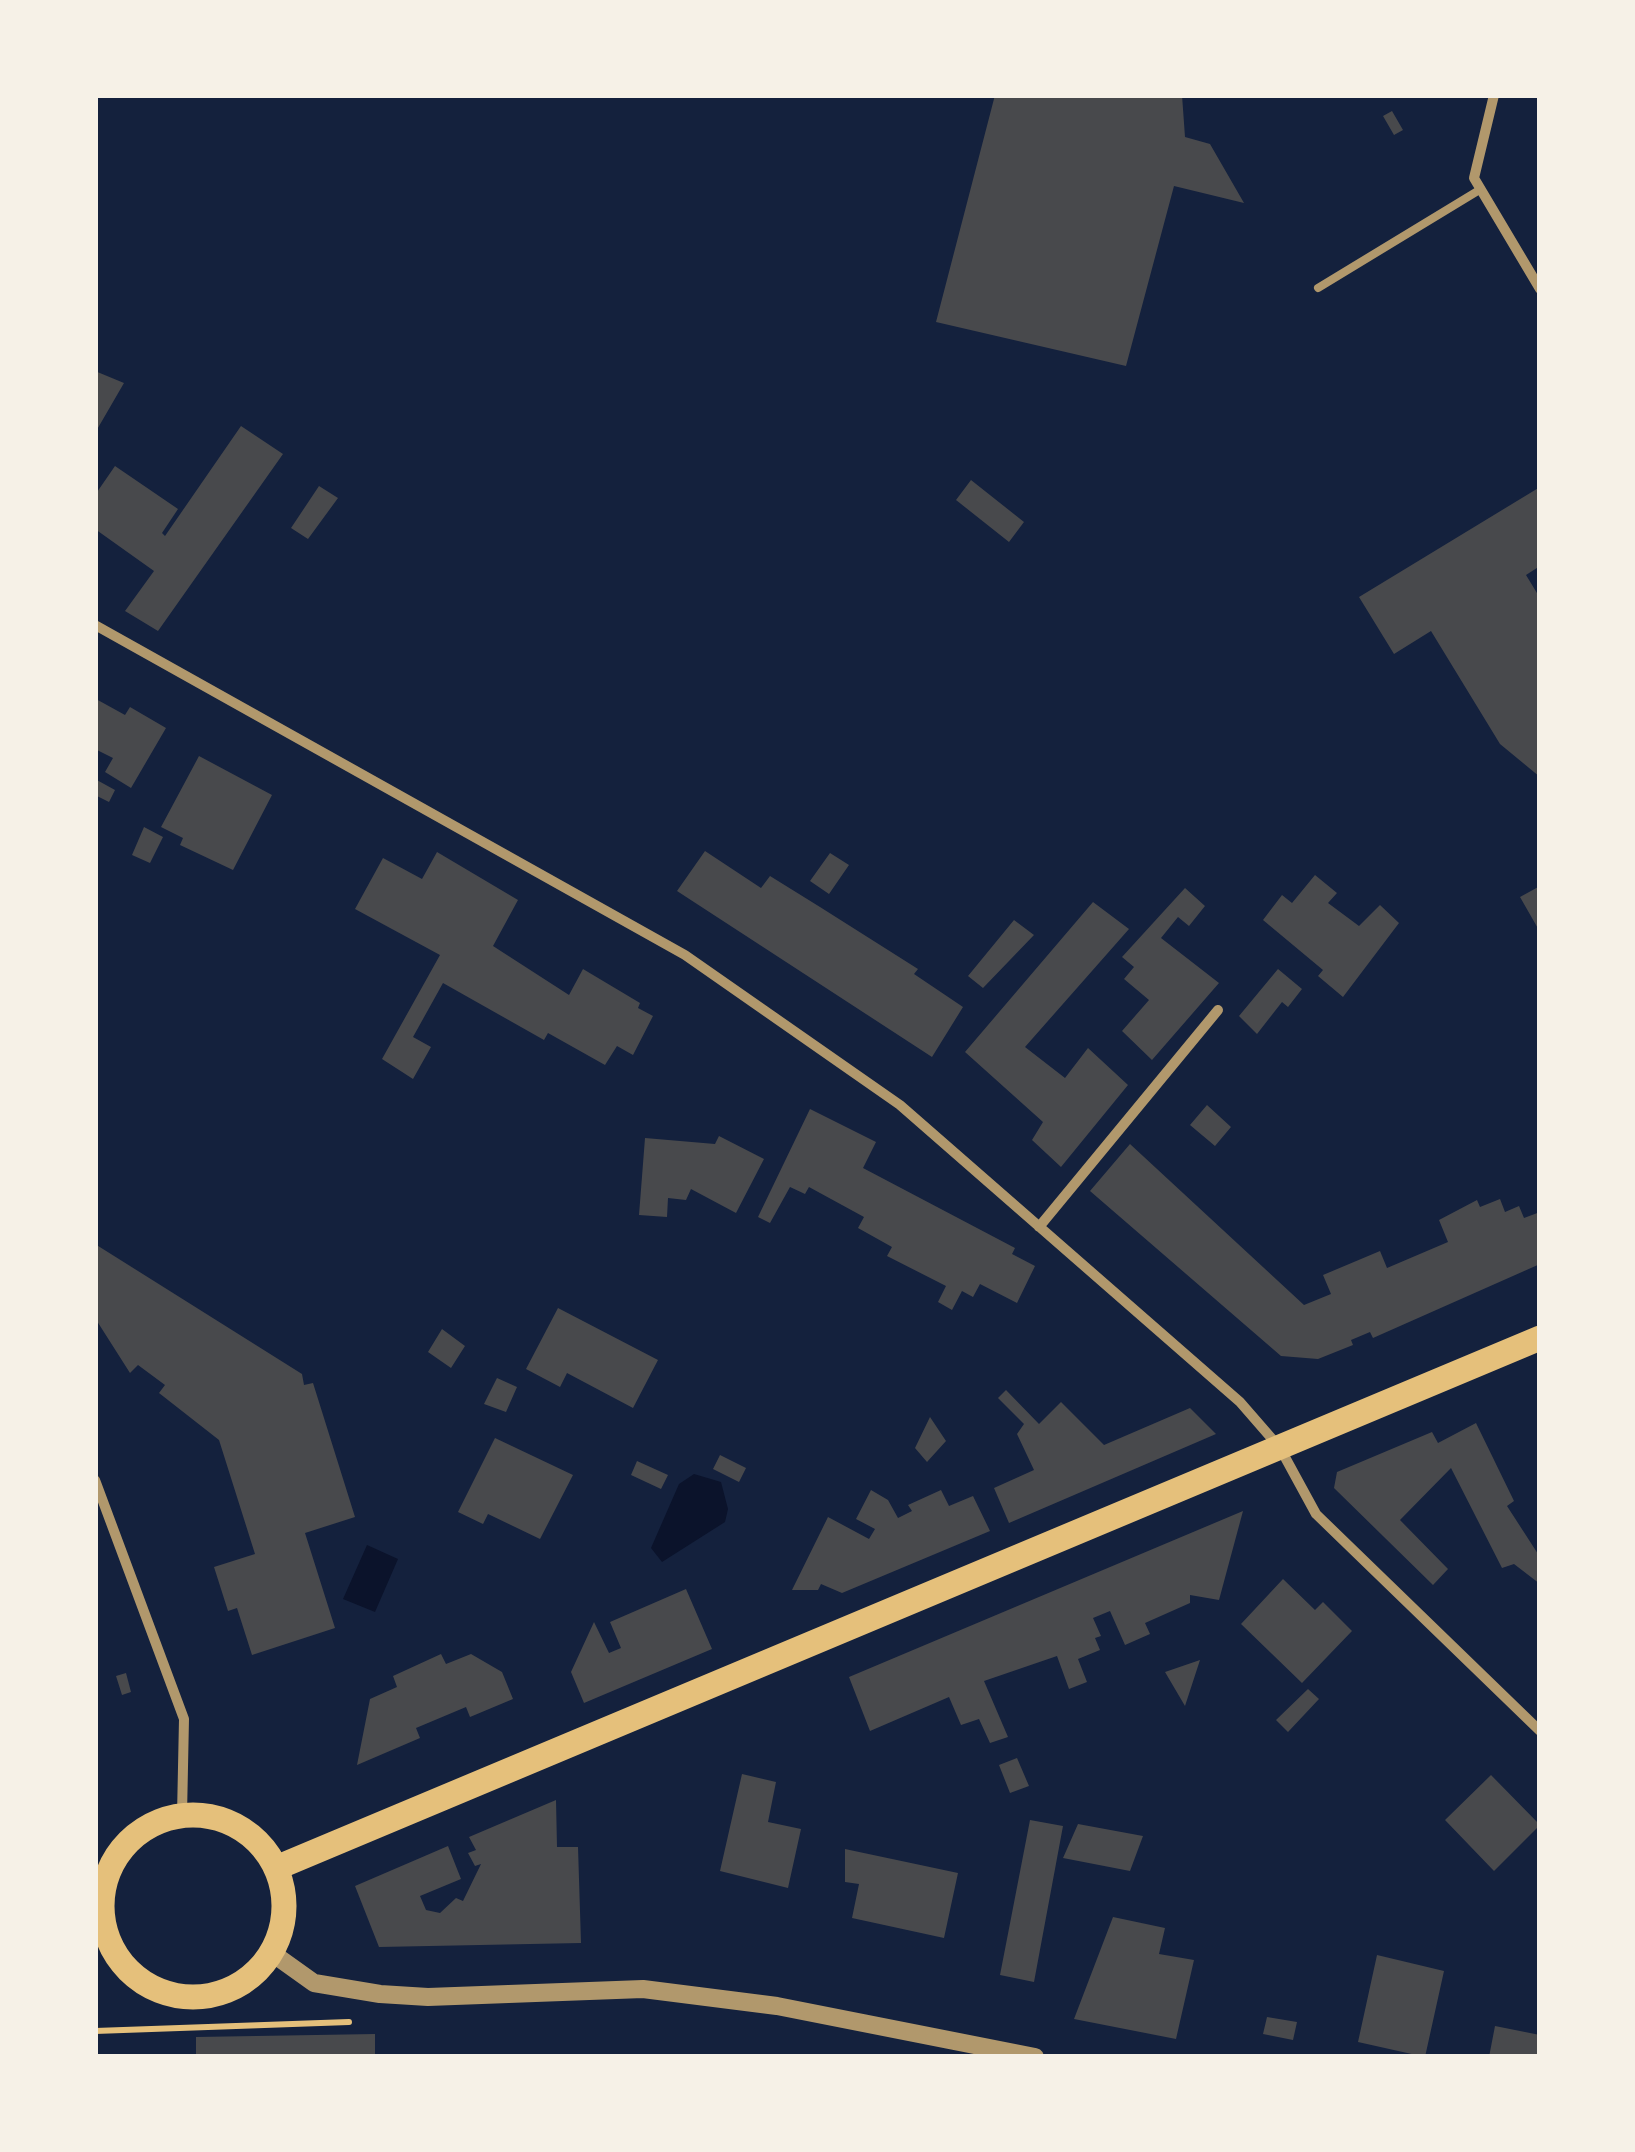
<!DOCTYPE html>
<html>
<head>
<meta charset="utf-8">
<style>
	body { margin:0 }
	#map { position:relative; width:1635px; height:2152px; overflow:hidden; background:#14213d; font-family:"PT Sans Narrow",sans-serif }
	canvas { display:block }
	.frame { position:absolute; inset:0; border:98px solid #f6f1e7; pointer-events:none }
</style>
</head>
<body>
<div id="map">
<canvas width="1635" height="2152"></canvas>
<div class="frame"></div>
</div>
<script>
const ctx = document.querySelector('canvas').getContext('2d');
ctx.lineJoin = 'round';
function fill(path, color) { ctx.fillStyle = color; ctx.fill(path, 'evenodd'); }
function trace(path, color, width, dash) { ctx.strokeStyle = color; ctx.lineWidth = width; ctx.lineCap = dash ? 'butt' : 'round'; ctx.setLineDash(dash || []); ctx.stroke(path); }
const water = new Path2D(`
	M 694,1474 L 721,1482 L 728,1509 L 725,1522 L 662,1562 L 651,1548 L 679,1484 Z
	M 367,1545 L 398,1559 L 375,1612 L 343,1599 Z`);
const building = new Path2D(`
	M 995,95 L 1182,95 L 1185,137 L 1210,144 L 1244,203 L 1174,186 L 1126,366 L 936,322 Z
	M 1392,111 L 1403,130 L 1394,135 L 1383,116 Z
	M 95,371 L 124,383 L 95,433 Z
	M 241,426 L 283,454 L 158,631 L 125,611 L 154,571 L 95,529 L 95,495 L 115,466 L 178,509 L 162,533 L 165,536 Z
	M 971,480 L 1024,522 L 1009,542 L 956,500 Z
	M 319,486 L 338,498 L 308,539 L 291,528 Z
	M 1540,487 L 1540,566 L 1526,575 L 1540,598 L 1540,777 L 1500,744 L 1431,631 L 1394,654 L 1359,597 Z
	M 96,699 L 125,715 L 130,707 L 166,728 L 131,788 L 105,772 L 113,758 L 95,749 Z
	M 199,756 L 272,795 L 233,870 L 180,845 L 183,838 L 161,827 Z
	M 95,779 L 115,790 L 109,802 L 95,795 Z
	M 144,827 L 163,837 L 150,863 L 132,855 Z
	M 705,851 L 761,888 L 770,876 L 820,907 L 918,969 L 914,974 L 963,1007 L 932,1057 L 677,891 Z
	M 437,852 L 518,900 L 493,946 L 569,995 L 583,969 L 640,1003 L 638,1008 L 653,1016 L 633,1055 L 617,1046 L 605,1065 L 548,1033 L 544,1040 L 443,983 L 413,1037 L 431,1047 L 413,1079 L 382,1059 L 440,955 L 355,909 L 383,858 L 422,879 Z
	M 830,853 L 849,865 L 829,894 L 810,881 Z
	M 1315,875 L 1337,893 L 1328,903 L 1359,926 L 1380,905 L 1399,923 L 1343,997 L 1318,976 L 1323,970 L 1263,920 L 1282,895 L 1292,903 Z
	M 1540,886 L 1540,932 L 1520,897 Z
	M 1185,888 L 1205,906 L 1189,926 L 1178,917 L 1161,938 L 1219,983 L 1152,1060 L 1122,1031 L 1149,1000 L 1124,979 L 1134,967 L 1122,957 Z
	M 1093,902 L 1129,929 L 1025,1047 L 1065,1078 L 1088,1048 L 1128,1085 L 1061,1167 L 1032,1140 L 1043,1122 L 965,1052 Z
	M 1014,920 L 1034,935 L 983,988 L 968,976 Z
	M 1278,969 L 1302,989 L 1288,1007 L 1282,1002 L 1257,1034 L 1239,1016 Z
	M 1207,1105 L 1231,1127 L 1215,1146 L 1190,1125 Z
	M 810,1109 L 876,1142 L 863,1168 L 1015,1248 L 1012,1254 L 1035,1266 L 1017,1303 L 980,1284 L 973,1297 L 962,1291 L 952,1310 L 938,1302 L 946,1286 L 887,1256 L 892,1247 L 858,1228 L 864,1217 L 809,1187 L 805,1194 L 790,1187 L 770,1223 L 758,1217 Z
	M 719,1136 L 764,1159 L 736,1213 L 691,1189 L 686,1200 L 668,1198 L 667,1217 L 639,1215 L 645,1138 L 715,1144 Z
	M 1130,1144 L 1304,1305 L 1331,1294 L 1323,1275 L 1380,1251 L 1387,1268 L 1448,1242 L 1439,1220 L 1477,1200 L 1480,1207 L 1500,1199 L 1505,1212 L 1519,1206 L 1524,1218 L 1540,1212 L 1540,1264 L 1373,1338 L 1370,1332 L 1351,1340 L 1353,1345 L 1318,1359 L 1281,1356 L 1090,1191 Z
	M 95,1244 L 302,1374 L 304,1385 L 313,1383 L 355,1517 L 305,1533 L 335,1628 L 252,1655 L 237,1608 L 228,1611 L 214,1567 L 255,1554 L 219,1440 L 159,1393 L 165,1385 L 138,1365 L 130,1373 L 95,1318 Z
	M 558,1308 L 658,1360 L 633,1408 L 567,1373 L 560,1387 L 526,1369 Z
	M 442,1329 L 465,1346 L 451,1368 L 428,1352 Z
	M 497,1378 L 517,1387 L 506,1412 L 484,1404 Z
	M 1006,1390 L 1039,1424 L 1061,1402 L 1104,1445 L 1190,1408 L 1216,1434 L 1009,1523 L 994,1488 L 1034,1470 L 1017,1434 L 1024,1424 L 998,1398 Z
	M 930,1417 L 946,1441 L 927,1462 L 915,1448 Z
	M 1476,1423 L 1514,1501 L 1507,1506 L 1540,1557 L 1540,1584 L 1514,1564 L 1502,1568 L 1451,1468 L 1400,1520 L 1448,1569 L 1433,1585 L 1334,1488 L 1337,1472 L 1432,1432 L 1438,1443 Z
	M 495,1438 L 573,1475 L 540,1539 L 488,1514 L 483,1524 L 458,1512 Z
	M 720,1455 L 746,1468 L 739,1482 L 713,1469 Z
	M 637,1461 L 668,1475 L 661,1489 L 631,1475 Z
	M 871,1490 L 888,1500 L 898,1518 L 912,1511 L 908,1505 L 941,1490 L 949,1506 L 973,1496 L 990,1531 L 842,1593 L 821,1584 L 818,1590 L 792,1590 L 828,1517 L 869,1539 L 875,1529 L 856,1519 Z
	M 1243,1511 L 1219,1600 L 1190,1595 L 1190,1603 L 1145,1623 L 1150,1634 L 1125,1645 L 1110,1611 L 1093,1618 L 1101,1636 L 1095,1638 L 1100,1650 L 1078,1659 L 1087,1682 L 1069,1689 L 1057,1656 L 984,1681 L 1008,1737 L 990,1743 L 979,1719 L 961,1725 L 949,1697 L 870,1731 L 849,1677 Z
	M 1283,1579 L 1315,1610 L 1323,1602 L 1352,1631 L 1302,1683 L 1241,1624 Z
	M 686,1589 L 712,1649 L 584,1703 L 571,1672 L 594,1622 L 609,1653 L 621,1648 L 610,1622 Z
	M 441,1654 L 446,1664 L 471,1654 L 502,1672 L 513,1699 L 470,1717 L 466,1707 L 416,1728 L 420,1738 L 357,1765 L 370,1699 L 397,1687 L 393,1676 Z
	M 1200,1660 L 1185,1706 L 1165,1672 Z
	M 126,1673 L 131,1692 L 122,1695 L 116,1676 Z
	M 1308,1689 L 1319,1699 L 1288,1732 L 1276,1720 Z
	M 1017,1758 L 1029,1786 L 1010,1793 L 999,1765 Z
	M 742,1774 L 776,1782 L 768,1822 L 801,1829 L 788,1888 L 720,1871 Z
	M 1491,1775 L 1540,1825 L 1494,1871 L 1445,1820 Z
	M 556,1800 L 557,1847 L 578,1847 L 581,1943 L 379,1947 L 355,1886 L 448,1846 L 461,1879 L 420,1896 L 426,1910 L 440,1913 L 456,1898 L 463,1901 L 481,1864 L 475,1866 L 468,1853 L 476,1850 L 469,1837 Z
	M 1030,1820 L 1063,1826 L 1034,1982 L 1000,1975 Z
	M 1078,1824 L 1143,1836 L 1130,1871 L 1063,1858 Z
	M 845,1849 L 958,1873 L 944,1938 L 852,1918 L 859,1884 L 845,1882 Z
	M 1113,1917 L 1165,1928 L 1159,1954 L 1194,1960 L 1176,2039 L 1074,2019 Z
	M 1377,1955 L 1444,1971 L 1425,2057 L 1358,2042 Z
	M 1267,2017 L 1297,2022 L 1293,2040 L 1263,2034 Z
	M 1495,2026 L 1540,2035 L 1540,2057 L 1489,2057 Z
	M 375,2034 L 375,2057 L 196,2057 L 196,2037 Z`);
const path = new Path2D(`
	M 95,2031 L 349,2022`);
const service = new Path2D(`
	M 1318,288 L 1481,189`);
const minor = new Path2D(`
	M 1494,95 L 1474,178 L 1540,289
	M 95,625 L 685,955 L 900,1105 L 1240,1402 L 1280,1448 L 1316,1514 L 1540,1731
	M 1039,1227 L 1218,1010
	M 95,1480 L 184,1719 L 182,1815`);
const tertiary = new Path2D(`
	M 272,1953 L 314,1983 L 380,1994 L 428,1997 L 643,1989 L 777,2006 L 1035,2057`);
const primary = new Path2D(`
	M102 1906a91 91 0 1 1 182 0a91 91 0 1 1-182 0Z
	M 276,1868 L 1540,1338`);
fill(water, '#0b132b');
fill(building, '#48494c');
trace(path, '#e5c07b', 6);
trace(service, '#b1986c', 8);
trace(minor, '#b1986c', 10);
trace(tertiary, '#b1986c', 18);
trace(primary, '#e5c07b', 25);
</script>
</body>
</html>
